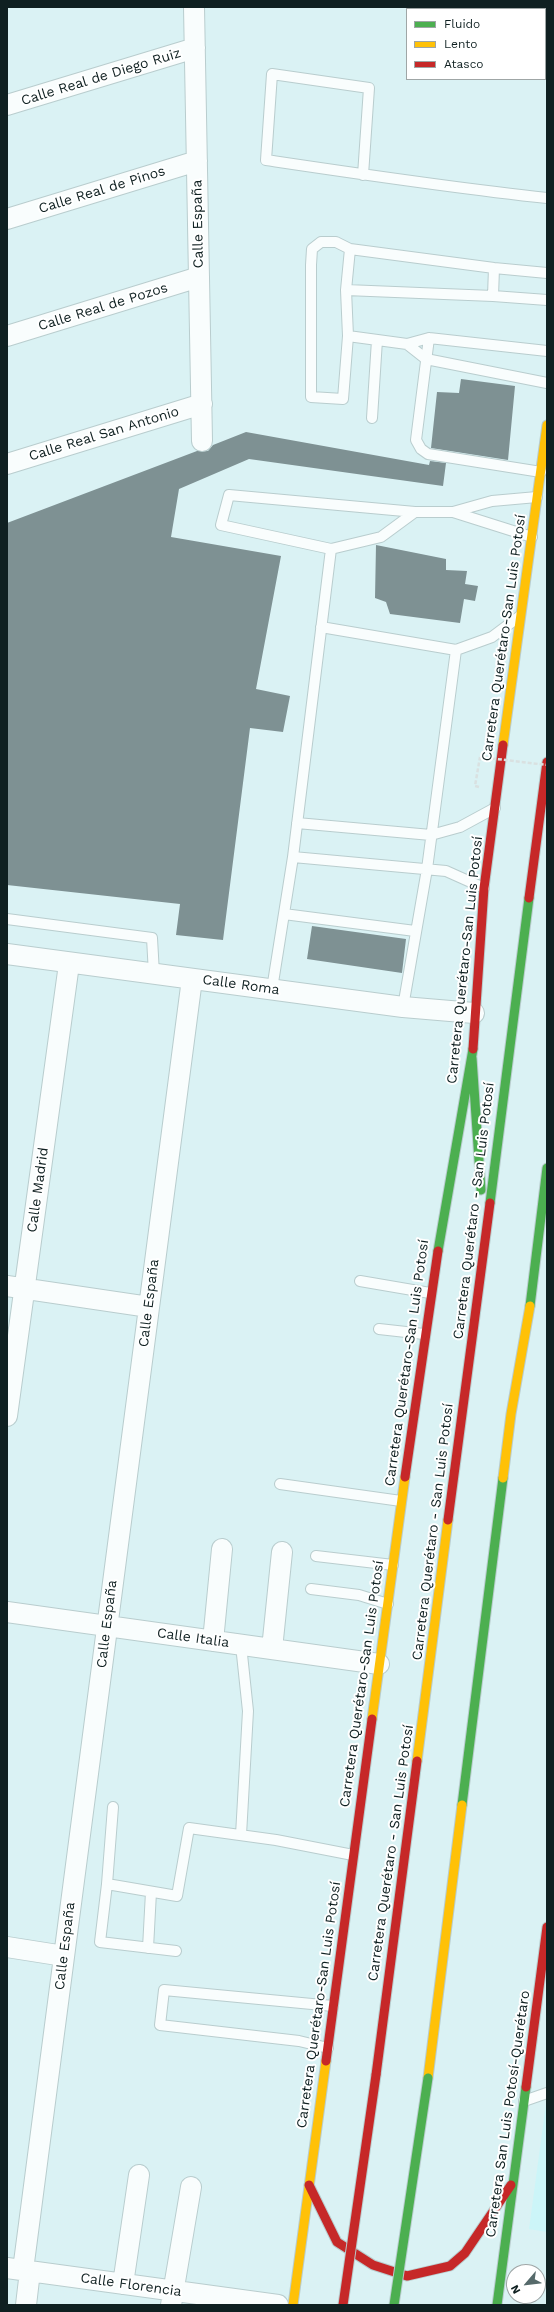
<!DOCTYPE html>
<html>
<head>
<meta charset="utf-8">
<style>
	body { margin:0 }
	#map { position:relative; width:554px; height:2312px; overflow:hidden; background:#daf2f4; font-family:"Work Sans",sans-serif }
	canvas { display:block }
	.frame { position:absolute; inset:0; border:8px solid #0f2021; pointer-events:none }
	.legend { position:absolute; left:406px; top:8px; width:140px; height:72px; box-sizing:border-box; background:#fff; border:1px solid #9fa6a6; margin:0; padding:5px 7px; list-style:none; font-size:12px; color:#0f2021 }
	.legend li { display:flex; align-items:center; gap:8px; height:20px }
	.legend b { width:20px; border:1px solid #9fa6a6 }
	.north { position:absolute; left:506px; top:2264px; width:40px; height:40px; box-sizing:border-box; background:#fff; border:1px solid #9fa6a6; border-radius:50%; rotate:242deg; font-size:11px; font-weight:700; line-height:16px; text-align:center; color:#0f2021 }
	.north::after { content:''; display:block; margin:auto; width:14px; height:18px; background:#566a6b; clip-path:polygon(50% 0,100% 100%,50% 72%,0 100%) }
</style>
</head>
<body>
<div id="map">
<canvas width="554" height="2312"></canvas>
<div class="frame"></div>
<ul class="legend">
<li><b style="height:5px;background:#4caf50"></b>Fluido</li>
<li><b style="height:5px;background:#ffc107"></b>Lento</li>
<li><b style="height:5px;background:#c62828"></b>Atasco</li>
</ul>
<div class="north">N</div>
</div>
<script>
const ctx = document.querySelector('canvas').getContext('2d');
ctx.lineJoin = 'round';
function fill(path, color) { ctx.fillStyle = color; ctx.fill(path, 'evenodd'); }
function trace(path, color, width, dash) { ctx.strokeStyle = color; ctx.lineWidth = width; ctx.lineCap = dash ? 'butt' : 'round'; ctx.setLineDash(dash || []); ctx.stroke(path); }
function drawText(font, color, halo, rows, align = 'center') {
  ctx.font = font + ' "Work Sans",sans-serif'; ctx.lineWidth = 4; ctx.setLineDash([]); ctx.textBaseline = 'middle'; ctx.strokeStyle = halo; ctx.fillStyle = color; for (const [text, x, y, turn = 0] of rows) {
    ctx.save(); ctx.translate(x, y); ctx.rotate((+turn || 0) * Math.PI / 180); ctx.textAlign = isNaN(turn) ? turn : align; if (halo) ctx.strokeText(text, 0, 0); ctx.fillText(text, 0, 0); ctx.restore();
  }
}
const built = new Path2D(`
	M 547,2096 L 547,2232 L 529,2229 Z`);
const building = new Path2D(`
	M 461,379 L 515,386 L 508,460 L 431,448 L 437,392 L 459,393 Z
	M 246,432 L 429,465 L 430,461 L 446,463 L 443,486 L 249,459 L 179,489 L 171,537 L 281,556 L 256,689 L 290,696 L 283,732 L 250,728 L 223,940 L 176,935 L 180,904 L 7,885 L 7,523 L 197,451 L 208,451 L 213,445 Z
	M 376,545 L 446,559 L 446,570 L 467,571 L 465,584 L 478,586 L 475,601 L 464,599 L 460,623 L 390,614 L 386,602 L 375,598 Z
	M 312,926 L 406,939 L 402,973 L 307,959 Z`);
const path = new Path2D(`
	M 479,787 L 475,786 L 480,757`);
const lane = new Path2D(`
	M 426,9 L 426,7
	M 363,175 L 369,88 L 272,74 L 266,160 C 360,174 453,188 547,198
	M 350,249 L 494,268 L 547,273
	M 346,290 L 493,296 L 547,300
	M 493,296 L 494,268
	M 348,336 L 343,399 L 311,397 L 311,265 L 312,249 L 321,242 L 336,242 L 350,249 L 346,290 L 348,336 L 407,344 L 429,338 L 547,351
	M 429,338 L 416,440 L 421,449 L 428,454 L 541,472
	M 407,344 L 426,359 L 547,383
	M 372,418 L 377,340
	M 453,512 L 532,537
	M 331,549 L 381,537 L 415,512
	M 321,627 L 456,650 L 427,869 L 403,1007
	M 456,650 L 492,637 L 520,616
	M 297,823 L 431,835 L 460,827 L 495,808
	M 484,888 L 446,871 L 293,857 L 331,549 L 221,525 L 229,495 L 415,512 L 453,512 L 492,501 L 537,497
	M 284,914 L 415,931
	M 7,919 L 152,938 L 154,974
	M 272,989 L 293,857
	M 360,1281 L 430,1293
	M 379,1329 L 424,1334
	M 280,1484 L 401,1501
	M 316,1556 L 393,1565
	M 311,1589 L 359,1595 L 388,1604
	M 241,1645 L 248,1711 L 241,1835
	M 113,1807 L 107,1884 L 177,1896 L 189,1828 L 276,1840 L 353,1855
	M 107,1884 L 100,1942 L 176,1951
	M 148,1948 L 151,1892
	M 328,2048 L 299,2041 L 160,2025 L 164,1990 L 333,2006
	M 524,2101 L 547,2093`);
const street = new Path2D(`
	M 194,7 L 202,441
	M 7,105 L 195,48
	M 7,219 L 197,161
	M 7,336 L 199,277
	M 7,464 L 202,404
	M 7,954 L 403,1007 L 474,1013
	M 7,1286 L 149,1307
	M 7,1416 L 69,964
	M 7,1612 L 379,1664
	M 213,1641 L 222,1549
	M 272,1649 L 282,1552
	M 7,1947 L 64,1956
	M 7,2268 L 278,2305
	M 23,2270 L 192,979
	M 123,2284 L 139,2175
	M 26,2305 L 30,2271
	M 171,2305 L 191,2187`);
const fast = new Path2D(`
	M 472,1058 L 481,1190
	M 490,1203 L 529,898
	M 438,1251 L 473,1049
	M 530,1306 L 547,1168
	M 462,1805 L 503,1478
	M 497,2305 L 526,2087`);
const slow = new Path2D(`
	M 503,745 L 547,425
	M 503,1478 L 511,1414 L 530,1306
	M 372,1719 L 405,1477
	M 417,1761 L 448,1520
	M 428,2078 L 462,1805
	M 293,2305 L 326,2061`);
const jam = new Path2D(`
	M 529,898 L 547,762
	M 473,1049 L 484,888 L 503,745
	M 405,1477 L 438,1251
	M 448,1520 L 490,1203
	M 326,2061 L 372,1719
	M 376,2075 L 417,1761
	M 526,2087 L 547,1927
	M 309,2185 L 337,2242 L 373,2265 L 407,2276 L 450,2266 L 465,2253 L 511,2185`);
const pathBridge = new Path2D(`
	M 480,757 L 547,765`);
const fastBridge = new Path2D(`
	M 394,2305 L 428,2078`);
const jamBridge = new Path2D(`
	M 343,2305 L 376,2075`);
const streetNames = [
	["Calle Real de Diego Ruiz",101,77,-17],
	["Calle Real de Pinos",102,190,-17],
	["Calle España",198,224,-91],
	["Calle Real de Pozos",103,307,-17],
	["Calle Real San Antonio",104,434,-17],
	["Carretera Querétaro-San Luis Potosí",504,638,-82],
	["Carretera Querétaro-San Luis Potosí",465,960,-84],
	["Calle Roma",241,985,8],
	["Calle Madrid",38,1190,-82],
	["Carretera Querétaro - San Luis Potosí",474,1211,-83],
	["Calle España",149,1303,-83],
	["Carretera Querétaro-San Luis Potosí",407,1363,-82],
	["Carretera Querétaro - San Luis Potosí",433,1532,-83],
	["Calle España",107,1624,-83],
	["Calle Italia",193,1638,8],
	["Carretera Querétaro-San Luis Potosí",362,1684,-82],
	["Carretera Querétaro - San Luis Potosí",391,1853,-82],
	["Calle España",65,1946,-83],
	["Carretera Querétaro-San Luis Potosí",319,2005,-82],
	["Carretera San Luis Potosí-Querétaro",508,2114,-82],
	["Calle Florencia",131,2285,8]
];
fill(built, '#ccf5f8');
fill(building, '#7e9193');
trace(lane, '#b9cdce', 12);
trace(street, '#b9cdce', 22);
trace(fast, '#b9cdce', 11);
trace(slow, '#b9cdce', 11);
trace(jam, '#b9cdce', 11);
trace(path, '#d9e1e1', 2.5, [4, 2]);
trace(lane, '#f9fdfd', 10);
trace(street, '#f9fdfd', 20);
trace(fast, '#4caf50', 9);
trace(slow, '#ffc107', 9);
trace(jam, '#c62828', 9);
trace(fastBridge, '#b9cdce', 11, []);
trace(jamBridge, '#b9cdce', 11, []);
trace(pathBridge, '#d9e1e1', 2.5, [4, 2]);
trace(fastBridge, '#4caf50', 9);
trace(jamBridge, '#c62828', 9);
drawText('14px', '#0f2021', '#fff', streetNames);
</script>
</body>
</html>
